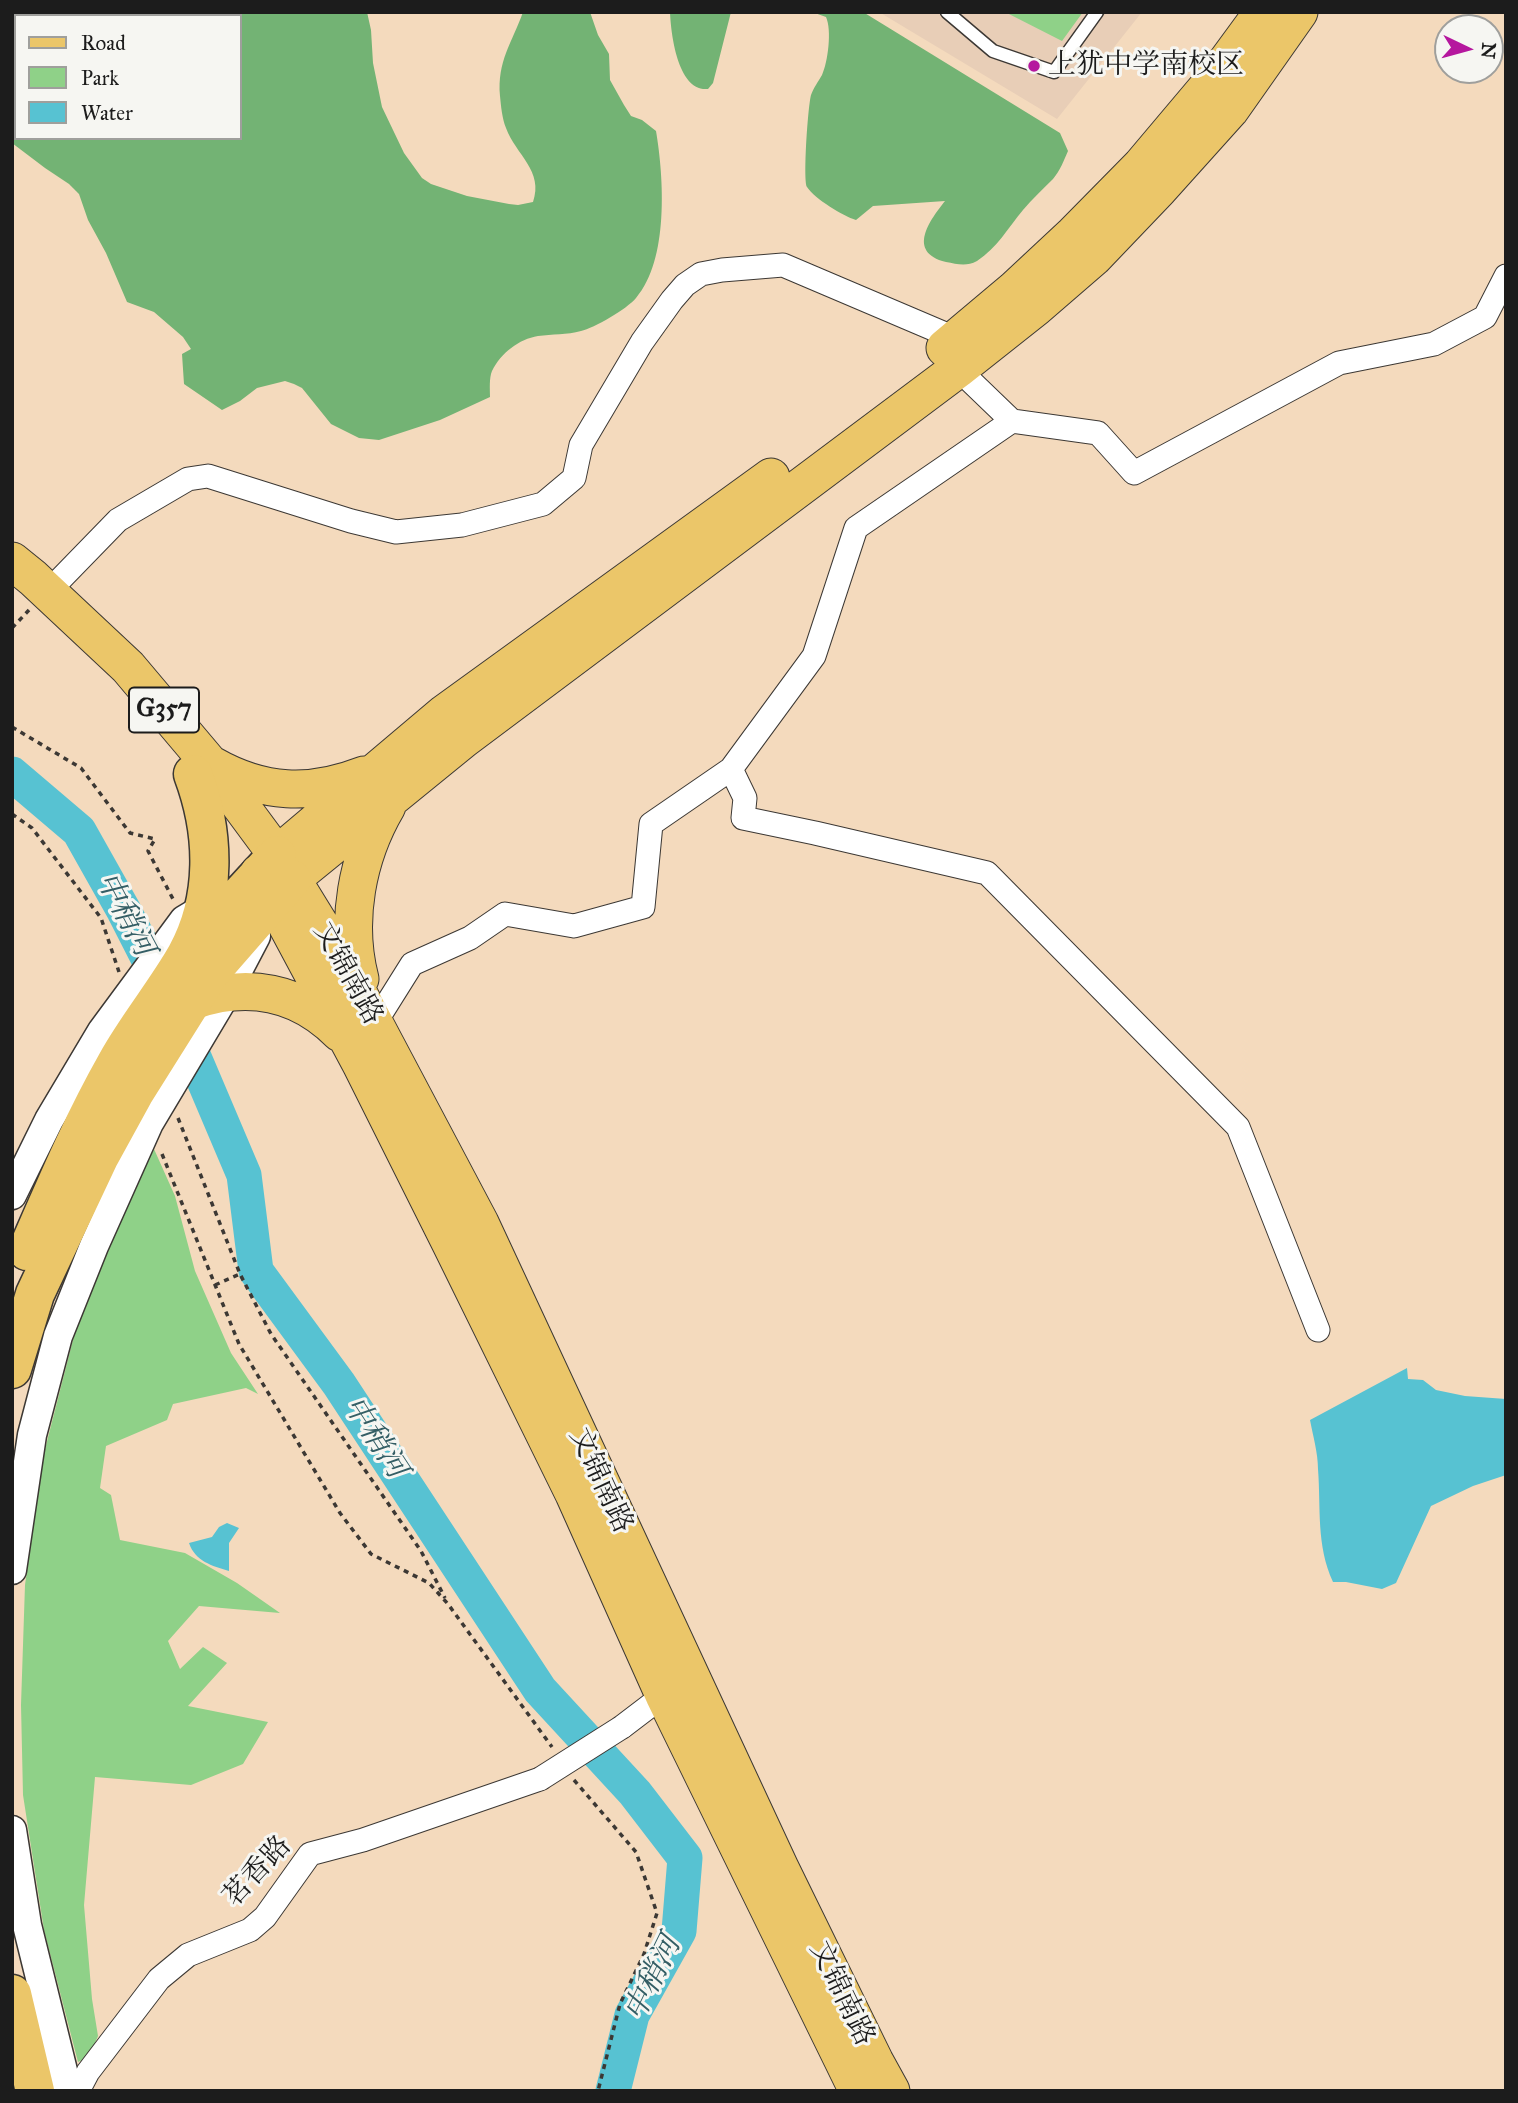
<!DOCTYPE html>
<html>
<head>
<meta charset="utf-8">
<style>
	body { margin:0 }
	#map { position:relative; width:1518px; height:2103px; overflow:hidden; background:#f4dabd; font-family:"IM FELL Great Primer",serif }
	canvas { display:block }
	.frame { position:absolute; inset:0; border:14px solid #1c1c1c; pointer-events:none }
	.legend { position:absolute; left:14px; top:14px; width:228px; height:126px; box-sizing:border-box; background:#f6f6f2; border:2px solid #9f9f9c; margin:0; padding:9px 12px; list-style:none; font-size:21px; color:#1c1c1c }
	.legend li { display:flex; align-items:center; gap:14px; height:35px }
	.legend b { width:35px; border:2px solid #9f9f9c }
	.north { position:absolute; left:1434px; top:14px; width:70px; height:70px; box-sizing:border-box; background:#f6f6f2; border:2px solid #9f9f9c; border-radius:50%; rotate:95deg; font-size:19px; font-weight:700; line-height:28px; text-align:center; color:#1c1c1c }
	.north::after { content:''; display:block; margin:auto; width:24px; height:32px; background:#b5179e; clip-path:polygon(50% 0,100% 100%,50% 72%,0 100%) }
</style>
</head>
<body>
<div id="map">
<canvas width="1518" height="2103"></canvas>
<div class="frame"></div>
<ul class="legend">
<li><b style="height:9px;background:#ebc669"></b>Road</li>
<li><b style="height:19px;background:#8fd188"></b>Park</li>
<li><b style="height:19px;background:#57c2d2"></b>Water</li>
</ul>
<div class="north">N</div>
</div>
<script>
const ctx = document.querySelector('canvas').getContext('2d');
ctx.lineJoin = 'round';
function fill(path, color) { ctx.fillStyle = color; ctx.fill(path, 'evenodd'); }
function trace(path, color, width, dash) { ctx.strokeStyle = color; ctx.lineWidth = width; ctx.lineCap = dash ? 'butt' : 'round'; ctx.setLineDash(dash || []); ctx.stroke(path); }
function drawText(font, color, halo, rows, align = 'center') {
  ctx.font = font + ' "IM FELL Great Primer","Noto Serif SC",serif'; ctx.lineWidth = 6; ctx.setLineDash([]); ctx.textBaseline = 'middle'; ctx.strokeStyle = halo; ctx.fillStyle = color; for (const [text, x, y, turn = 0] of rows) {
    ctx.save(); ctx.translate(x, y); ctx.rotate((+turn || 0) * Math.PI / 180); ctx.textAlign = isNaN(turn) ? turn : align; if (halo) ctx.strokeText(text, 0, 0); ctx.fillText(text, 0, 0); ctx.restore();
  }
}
const built = new Path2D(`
	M 879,12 L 1142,12 L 1057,119 Z`);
const green = new Path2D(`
	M 1005,12 L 1083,12 L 1062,41 Z
	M 154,1149 L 175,1196 L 195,1271 L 231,1353 L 258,1394 L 246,1388 L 173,1404 L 167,1420 L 106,1446 L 100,1488 L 111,1495 L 120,1540 L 185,1553 L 237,1583 L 280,1613 L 199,1606 L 168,1641 L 180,1669 L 203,1647 L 227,1663 L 188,1706 L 268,1722 L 243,1764 L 191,1785 L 95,1777 L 84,1905 L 92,1999 L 98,2036 L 89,2057 L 78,2062 L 44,1930 L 23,1795 L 21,1705 L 25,1585 L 42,1461 L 76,1328 L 125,1209 Z`);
const forest = new Path2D(`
	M 57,12 L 367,12 L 371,30 L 373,63 L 382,107 L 404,153 L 422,178 L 431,184 L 467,196 L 509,204 L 518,205 L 533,202 C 544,171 516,155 506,128 C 502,118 501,106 500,96 C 497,61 512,43 523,12 L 590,12 L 598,35 L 609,54 L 610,80 L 624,105 L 631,116 L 642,120 L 656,131 C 664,178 669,260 636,298 C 627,309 594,328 581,331 C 567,335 552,334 538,336 C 519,339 501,353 492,371 C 489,378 490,389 490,397 L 440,420 L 379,440 L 359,438 L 331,424 L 302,388 L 294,384 L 285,381 L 257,388 L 240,401 L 222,410 L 184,384 L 182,354 L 191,349 L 183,337 L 154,312 L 127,302 L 106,253 L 88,220 L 79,194 L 69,184 L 45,168 L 12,143 L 12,29 L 16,24 L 16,138 L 240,138 L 240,16 L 58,16 Z
	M 670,12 L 731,12 L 713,83 L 708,89 C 678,92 671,35 670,12 Z
	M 812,12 L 863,12 L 1060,133 L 1068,151 C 1064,160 1060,171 1053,179 C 1043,189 1032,199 1023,210 C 1008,228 997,248 977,261 C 966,267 957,264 946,262 C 906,252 930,220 945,201 L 873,206 L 856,220 C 843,216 815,199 807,187 C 803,178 808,106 811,95 C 814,87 818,82 822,75 C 828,62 832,30 826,17 Z`);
const water = new Path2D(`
	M 1407,1368 L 1408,1379 L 1423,1380 L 1436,1390 L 1465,1396 L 1506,1399 L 1506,1475 L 1473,1486 L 1431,1506 L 1396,1583 L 1382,1589 L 1346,1582 L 1333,1582 C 1316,1545 1321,1508 1318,1469 C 1318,1453 1313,1436 1310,1420 Z
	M 227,1523 L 239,1528 L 229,1543 L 229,1571 C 212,1566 195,1561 189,1543 L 212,1537 L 219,1527 Z`);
const river = new Path2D(`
	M 12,774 L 79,831 L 124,911 L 171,1003 L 244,1175 L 256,1271 L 339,1384 L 540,1690 L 635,1793 L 685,1858 L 679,1931 L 632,2015 L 613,2091`);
const path = new Path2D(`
	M 12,628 L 29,610
	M 12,727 L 81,768 L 130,833 L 155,839 L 148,851 L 174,901
	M 12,814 L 32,828 L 101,918 L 119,972
	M 178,1118 L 240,1274 L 271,1334 L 421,1551 L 445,1598
	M 162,1154 L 239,1344 L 340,1513 L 371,1554 L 429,1583 L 448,1604 L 552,1747
	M 215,1285 L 240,1274
	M 574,1780 L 636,1852 L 657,1913 L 644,1954 L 620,2004 L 598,2091`);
const service = new Path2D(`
	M 947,12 L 993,51 L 1054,72 L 1097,12`);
const minor = new Path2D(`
	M 958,369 L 1012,421 L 1098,433 L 1134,473 L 1339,363 L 1434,344 L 1485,317 L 1506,276
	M 48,592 L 118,520 L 188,479 L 208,476 L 351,521 L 396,532 L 462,525 L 543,504 L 574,478 L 581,445 L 642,342 L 672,300 L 685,285 L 701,274 L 722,270 L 783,265 L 957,339
	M 731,769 L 814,656 L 856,528 L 1012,421
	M 375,1023 L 412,964 L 470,938 L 505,914 L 574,926 L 643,907 L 651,824 L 731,769 L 745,798 L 743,818 L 815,833 L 987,873 L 1238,1127 L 1318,1330
	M 622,1727 L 664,1695
	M 78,2091 L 88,2072 L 159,1979 L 188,1955 L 250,1930 L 265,1917 L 310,1854 L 363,1840 L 540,1779`);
const tertiary = new Path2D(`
	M 12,1195 L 49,1120 L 102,1031 L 184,920 L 204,908
	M 12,1570 L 32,1435 L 58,1336 L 94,1246 L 149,1123 L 223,999 L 256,936
	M 12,1830 L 27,1925 L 68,2091`);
const primary = new Path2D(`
	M 945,348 L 1014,290 L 1074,234 L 1141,166 L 1211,83 L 1263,12
	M 12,561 L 33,578 L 128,667 L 209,763 L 277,855 L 336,951 L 480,1223 L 780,1868 L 875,2062 L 891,2091
	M 212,765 C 263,794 310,796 364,775
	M 277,855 L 445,713 L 771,477
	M 259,873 L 361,1064 L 451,1244 L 574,1494 L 664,1695 L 858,2091
	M 292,879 L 464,739 L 958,369 L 1035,308 L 1094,257 L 1159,189 L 1230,110 L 1299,12
	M 360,979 C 345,921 357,857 387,806
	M 193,1001 C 248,982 298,991 340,1033`);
const trunk = new Path2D(`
	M 196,943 L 277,855
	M 27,1251 C 55,1187 82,1123 116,1063 C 137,1025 165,992 186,955 C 217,898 215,833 193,774
	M 12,1369 L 35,1294 L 100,1156 L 134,1094 L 210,973 L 292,879
	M 12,1994 L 35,2091`);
const minorBridge = new Path2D(`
	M 540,1779 L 622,1727`);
const markers = [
	[1034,66,7,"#b5179e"]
];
const shields = [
	[164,710,70]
];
const shieldNames = [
	["G357",164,710]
];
const poiNames = [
	["上犹中学南校区",1048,66]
];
const streetNames = [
	["文锦南路",347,974,61],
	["文锦南路",600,1481,65],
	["茗香路",258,1872,-47],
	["文锦南路",841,1994,64]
];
const waterNames = [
	["中稍河",124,915,62],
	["中稍河",374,1438,57],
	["中稍河",654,1979,-64]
];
fill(built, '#e8ceb7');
fill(green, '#8fd188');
fill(forest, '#73b374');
fill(water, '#57c2d2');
trace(river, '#57c2d2', 35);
trace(service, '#3c3834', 15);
trace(minor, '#3c3834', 25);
trace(tertiary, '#3c3834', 31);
trace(primary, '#3c3834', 39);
trace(trunk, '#3c3834', 41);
trace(path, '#3c3834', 3.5, [5, 5]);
trace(service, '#fff', 12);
trace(minor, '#fff', 23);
trace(tertiary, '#fff', 28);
trace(primary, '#ebc669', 37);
trace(trunk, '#ebc669', 38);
trace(minorBridge, '#3c3834', 25, []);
trace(minorBridge, '#fff', 23);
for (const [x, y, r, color] of markers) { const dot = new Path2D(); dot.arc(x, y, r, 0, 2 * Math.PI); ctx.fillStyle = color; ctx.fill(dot); trace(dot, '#f6f6f2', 2.5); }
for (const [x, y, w] of shields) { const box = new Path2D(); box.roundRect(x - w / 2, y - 22.5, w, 45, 5); ctx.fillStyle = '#f6f6f2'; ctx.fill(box); trace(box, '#1c1c1c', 2); }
drawText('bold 26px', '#1c1c1c', null, shieldNames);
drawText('28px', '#1c1c1c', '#f6f6f2', poiNames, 'left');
drawText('28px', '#1c1c1c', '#f6f6f2', streetNames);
drawText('italic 30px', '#345e65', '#f6f6f2', waterNames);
</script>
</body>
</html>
